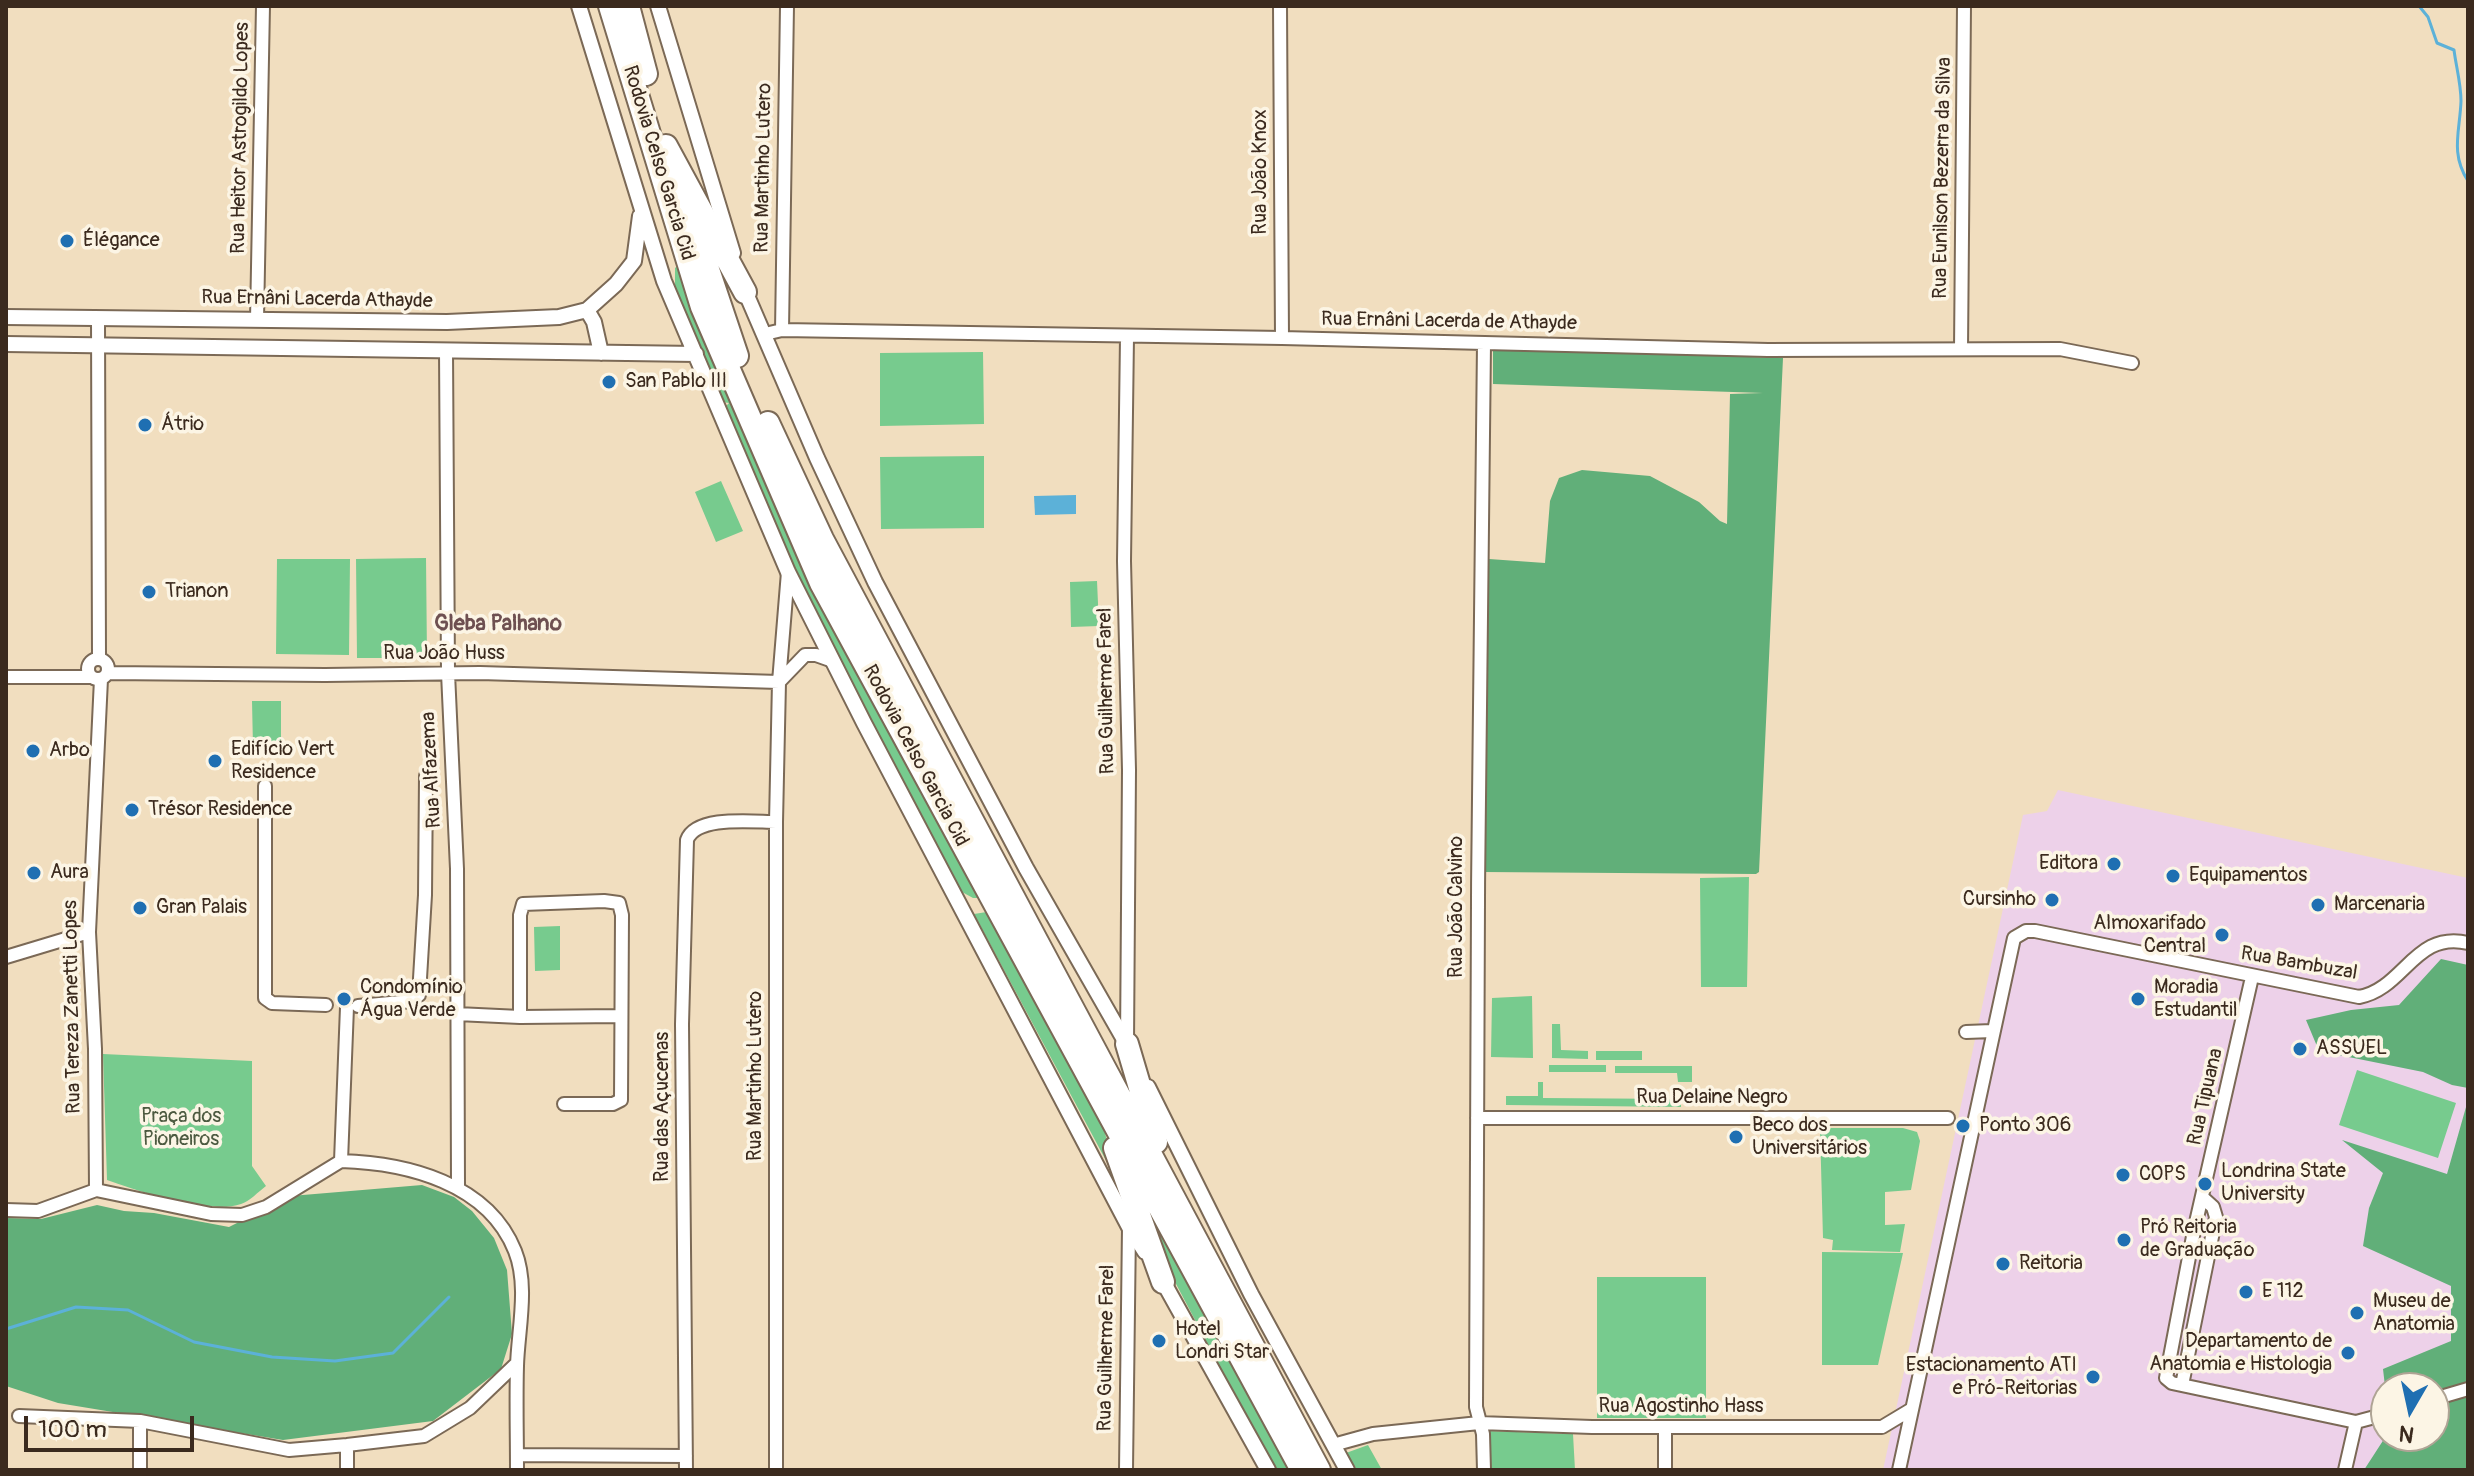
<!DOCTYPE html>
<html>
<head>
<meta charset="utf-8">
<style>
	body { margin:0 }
	#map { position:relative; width:2474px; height:1476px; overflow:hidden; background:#f1debf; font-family:Pangolin,sans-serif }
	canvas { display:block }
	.frame { position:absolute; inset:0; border:8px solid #3b2a1e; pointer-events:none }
	.north { position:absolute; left:2370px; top:1372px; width:80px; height:80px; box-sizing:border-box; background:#fcf5e5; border:2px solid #afa495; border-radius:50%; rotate:189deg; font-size:22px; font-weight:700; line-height:32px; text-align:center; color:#3b2a1e }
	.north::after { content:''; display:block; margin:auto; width:28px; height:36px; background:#1f6fb2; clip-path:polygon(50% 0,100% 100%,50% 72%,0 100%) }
	.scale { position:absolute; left:24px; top:1416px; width:170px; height:36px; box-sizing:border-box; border:4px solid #3b2a1e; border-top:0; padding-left:10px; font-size:24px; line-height:28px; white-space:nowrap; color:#3b2a1e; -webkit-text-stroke:6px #fcf5e5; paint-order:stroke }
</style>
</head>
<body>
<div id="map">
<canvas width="2474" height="1476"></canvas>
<div class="frame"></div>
<div class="north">N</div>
<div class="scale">100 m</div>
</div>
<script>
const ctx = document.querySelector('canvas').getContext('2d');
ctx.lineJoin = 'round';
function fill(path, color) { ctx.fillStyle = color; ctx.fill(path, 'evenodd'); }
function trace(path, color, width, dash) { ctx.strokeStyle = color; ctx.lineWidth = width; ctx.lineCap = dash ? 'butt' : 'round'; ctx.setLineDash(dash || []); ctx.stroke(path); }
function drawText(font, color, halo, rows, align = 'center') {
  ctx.font = font + ' Pangolin,sans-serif'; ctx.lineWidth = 7; ctx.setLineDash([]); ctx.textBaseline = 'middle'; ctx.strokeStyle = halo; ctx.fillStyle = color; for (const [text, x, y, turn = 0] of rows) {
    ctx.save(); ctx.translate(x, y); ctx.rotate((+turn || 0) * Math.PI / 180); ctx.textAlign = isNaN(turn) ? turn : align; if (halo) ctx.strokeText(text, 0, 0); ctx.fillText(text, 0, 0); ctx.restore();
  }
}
const built = new Path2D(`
	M 2058,790 L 2468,878 L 2468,1470 L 1883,1470 L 2023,815 L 2047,811 ZM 2386,1388 L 2434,1388 L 2434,1436 L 2386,1436 Z`);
const green = new Path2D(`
	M 682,262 L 981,898 L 973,898 L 962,892 L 848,678 L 777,533 L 724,408 L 729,403 L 722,402 L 675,286 L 675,268 Z
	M 983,352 L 984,424 L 880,426 L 880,353 Z
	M 984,456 L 984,528 L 881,529 L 880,457 Z
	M 721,481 L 743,531 L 716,542 L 695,492 Z
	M 426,558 L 427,658 L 357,658 L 356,559 Z
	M 277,559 L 350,559 L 349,655 L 276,654 Z
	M 1097,581 L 1099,626 L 1071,627 L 1070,582 Z
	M 252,701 L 281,701 L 281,747 L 253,747 Z
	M 1749,877 L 1747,987 L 1701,987 L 1700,878 Z
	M 993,911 L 1102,1122 L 1110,1152 L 1110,1168 L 974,914 Z
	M 560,926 L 560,970 L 535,971 L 534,927 Z
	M 1532,996 L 1533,1058 L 1491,1057 L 1492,998 Z
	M 1552,1024 L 1560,1024 L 1561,1050 L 1588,1051 L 1588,1059 L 1552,1058 Z
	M 1596,1051 L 1642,1051 L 1642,1060 L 1596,1060 Z
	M 103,1054 L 252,1061 L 252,1166 L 266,1186 C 259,1191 249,1202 241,1204 C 209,1215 138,1191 107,1180 Z
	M 1549,1065 L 1606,1065 L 1606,1072 L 1549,1072 Z
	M 1615,1066 L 1692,1066 L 1692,1082 L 1678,1082 L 1677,1073 L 1615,1073 Z
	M 2357,1070 L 2456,1103 L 2438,1158 L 2339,1125 Z
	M 1538,1082 L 1543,1082 L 1543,1098 L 1681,1099 L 1681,1107 L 1506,1105 L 1506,1096 L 1538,1096 Z
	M 1825,1128 L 1903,1128 L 1917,1132 L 1920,1141 L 1911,1190 L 1885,1192 L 1885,1225 L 1905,1224 L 1900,1252 L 1832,1250 L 1833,1240 L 1823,1238 L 1820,1129 Z
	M 1120,1146 L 1293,1470 L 1274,1470 L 1155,1244 Z
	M 1822,1252 L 1903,1253 L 1878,1365 L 1822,1365 Z
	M 1597,1277 L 1706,1277 L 1706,1418 L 1597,1418 Z
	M 1488,1431 L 1573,1434 L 1575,1470 L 1488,1470 Z
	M 1368,1445 L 1382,1470 L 1357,1470 L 1346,1453 Z`);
const forest = new Path2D(`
	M 1493,349 L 1783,358 L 1759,872 L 1756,874 L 1483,872 L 1489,559 L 1545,563 L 1550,501 L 1559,478 L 1582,470 L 1650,476 L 1699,502 L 1720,521 L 1727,524 L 1730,394 L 1763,393 L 1493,384 Z
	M 2441,959 L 2468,965 L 2468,1088 L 2452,1085 L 2423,1072 L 2319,1051 L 2306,1020 L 2351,1010 L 2399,1005 Z
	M 2468,1100 L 2468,1470 L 2364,1470 L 2386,1436 L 2434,1436 L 2434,1388 L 2386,1388 L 2386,1395 L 2383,1369 L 2451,1341 L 2451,1286 L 2363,1246 L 2369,1208 L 2383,1173 L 2342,1140 L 2447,1174 Z
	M 422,1185 L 454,1197 L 472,1211 L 494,1238 L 507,1270 L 512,1334 L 501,1369 L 433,1421 L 283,1440 L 58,1403 L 6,1386 L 6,1218 L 41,1219 L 97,1205 L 124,1211 L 154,1213 L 229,1227 L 291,1196 Z`);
const water = new Path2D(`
	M 1076,495 L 1076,514 L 1035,515 L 1034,496 Z`);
const stream = new Path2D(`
	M 2419,6 L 2428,17 L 2437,43 L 2454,50 C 2456,66 2461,84 2461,101 C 2460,131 2450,153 2468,181
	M 6,1329 L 76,1307 L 128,1310 L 194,1342 L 272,1357 L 335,1361 L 393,1353 L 449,1297`);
const minor = new Path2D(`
	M 1280,6 L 1282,338
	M 98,318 L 99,659
	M 257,319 L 263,6
	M 782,330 L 787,6
	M 765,334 L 782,330 L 1282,338 L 1768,350 L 2060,349 L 2132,363
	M 1961,349 L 1964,6
	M 446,350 L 448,673 L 457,869 L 458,1187
	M88 669a10 10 0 1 1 20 0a10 10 0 1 1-20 0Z
	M 108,673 L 325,675 L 480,673 L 779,682
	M 6,677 L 91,677
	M 779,682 L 805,655 L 816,655 L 833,661
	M 265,786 L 265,998 L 272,1003 L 326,1005
	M 6,957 L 89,932
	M 2252,977 L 2194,1231 L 2166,1378 L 2172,1383 L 2356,1422 L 2386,1414
	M 358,1006 L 412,1001 L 419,995 L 425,895 L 426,776
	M 457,1014 L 520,1017 L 621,1016
	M 520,1017 L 520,915 L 523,904 L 604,901 L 619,903 L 622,915 L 621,1100 L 613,1104 L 564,1104
	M 1966,1032 L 1992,1031
	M 1127,1044 L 1129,770 L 1124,561 L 1127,337
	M 1477,1118 L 1948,1118
	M 341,1161 C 407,1163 488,1183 515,1251 C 529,1286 518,1330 517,1366 C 516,1401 517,1435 517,1470
	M 341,1161 L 347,1007
	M 96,1190 L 95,1049 L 89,932 L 101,679
	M 6,1210 L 38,1211 L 96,1190 L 211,1214 L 242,1215 L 266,1207 L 341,1161
	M 2182,1385 L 2216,1217 L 2213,1207 L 2203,1198
	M 2434,1399 L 2468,1389
	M 19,1416 L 140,1421 L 289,1450 L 347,1445 L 424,1436 L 470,1408 L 517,1363
	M 140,1421 L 140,1470
	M 1665,1427 L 1665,1470
	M 1333,1445 L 1373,1434 L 1479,1423 L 1592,1427 L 1882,1427 L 1912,1409
	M 517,1455 L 686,1456
	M 347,1470 L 347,1445
	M 686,1470 L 682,1024 L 687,840 C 696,815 753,822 776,822
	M 776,1470 L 776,822 L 779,682 L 788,572
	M 1126,1470 L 1129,1227
	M 1484,1470 L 1483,1434 L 1476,1407 C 1477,1052 1478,698 1484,343
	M 1899,1470 L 2014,938 L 2026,931 L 2035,931 L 2359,997 C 2404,989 2415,930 2468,943
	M 2345,1470 L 2356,1422`);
const tertiary = new Path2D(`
	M 579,6 L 664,281 L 788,572 L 864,723 L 1129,1227 L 1145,1252
	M 658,6 L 733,253
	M 742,284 L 817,458 L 875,582 L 1026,868 L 1130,1050
	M 587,310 L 594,322 L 601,353
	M 6,317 L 447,322 L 559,317 L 587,310 L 616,284 L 634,261 L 640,216
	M 6,344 L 696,354
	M 1148,1087 L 1251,1294 L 1347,1470
	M 1160,1276 L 1268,1470`);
const motorway = new Path2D(`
	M 610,6 L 702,307 L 821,583 L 1302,1470
	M 628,6 L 646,74
	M 666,146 L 745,292
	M 683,195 L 737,356
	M 768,423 L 822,539 L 1319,1470
	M 1127,1044 L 1156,1142
	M 1115,1148 L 1163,1282`);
const markers = [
	[67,241,8,"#1f6fb2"],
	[609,382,8,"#1f6fb2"],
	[145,425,8,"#1f6fb2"],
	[149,592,8,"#1f6fb2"],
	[33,751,8,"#1f6fb2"],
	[215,761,8,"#1f6fb2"],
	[132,810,8,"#1f6fb2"],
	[2114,864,8,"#1f6fb2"],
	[34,873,8,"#1f6fb2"],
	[2173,876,8,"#1f6fb2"],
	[2052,900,8,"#1f6fb2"],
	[2318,905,8,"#1f6fb2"],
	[140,908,8,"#1f6fb2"],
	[2222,935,8,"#1f6fb2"],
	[344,999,8,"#1f6fb2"],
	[2138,999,8,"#1f6fb2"],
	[2300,1049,8,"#1f6fb2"],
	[1963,1126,8,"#1f6fb2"],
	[1736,1137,8,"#1f6fb2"],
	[2123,1175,8,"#1f6fb2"],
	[2205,1184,8,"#1f6fb2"],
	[2124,1240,8,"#1f6fb2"],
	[2003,1264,8,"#1f6fb2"],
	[2246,1292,8,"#1f6fb2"],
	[2357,1313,8,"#1f6fb2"],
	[1159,1341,8,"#1f6fb2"],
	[2348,1353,8,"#1f6fb2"],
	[2093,1377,8,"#1f6fb2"]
];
const streetNames = [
	["Rua Heitor Astrogildo Lopes",241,138,-89],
	["Rodovia Celso Garcia Cid",658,163,73],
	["Rua Martinho Lutero",764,168,-89],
	["Rua João Knox",1261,172,-90],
	["Rua Eunilson Bezerra da Silva",1943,178,-89],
	["Rua Ernâni Lacerda Athayde",317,300,1],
	["Rua Ernâni Lacerda de Athayde",1449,322,1],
	["Rua João Huss",444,654],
	["Rua Guilherme Farel",1107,691,-91],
	["Rodovia Celso Garcia Cid",915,756,62],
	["Rua Alfazema",432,770,-93],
	["Rua João Calvino",1457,907,-90],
	["Rua Bambuzal",2299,964,10],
	["Rua Tereza Zanetti Lopes",73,1007,-91],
	["Rua Martinho Lutero",756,1076,-90],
	["Rua Tipuana",2206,1097,-77],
	["Rua Delaine Negro",1712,1098],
	["Rua das Açucenas",663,1107,-90],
	["Rua Guilherme Farel",1107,1348,-89],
	["Rua Agostinho Hass",1681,1407]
];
const poiNames = [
	["Élégance",83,241],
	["San Pablo III",625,382],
	["Átrio",161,425],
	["Trianon",165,592],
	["Edifício Vert",231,750],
	["Residence",231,773],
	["Arbo",49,751],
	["Trésor Residence",148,810],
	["Editora",2098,864,"right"],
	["Aura",50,873],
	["Equipamentos",2189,876],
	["Cursinho",2036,900,"right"],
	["Marcenaria",2334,905],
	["Gran Palais",156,908],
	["Almoxarifado",2206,924,"right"],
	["Central",2206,947,"right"],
	["Condomínio",360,988],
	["Água Verde",360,1011],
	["Moradia",2154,988],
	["Estudantil",2154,1011],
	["ASSUEL",2316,1049],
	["Beco dos",1752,1126],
	["Universitários",1752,1149],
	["Ponto 306",1979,1126],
	["Londrina State",2221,1172],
	["University",2221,1195],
	["COPS",2139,1175],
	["Pró Reitoria",2140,1228],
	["de Graduação",2140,1251],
	["Reitoria",2019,1264],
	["E 112",2262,1292],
	["Museu de",2373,1302],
	["Anatomia",2373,1325],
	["Hotel",1175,1330],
	["Londri Star",1175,1353],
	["Departamento de",2332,1342,"right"],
	["Anatomia e Histologia",2332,1365,"right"],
	["Estacionamento ATI",2077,1366,"right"],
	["e Pró-Reitorias",2077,1389,"right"]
];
const parkNames = [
	["Praça dos",181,1117],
	["Pioneiros",181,1140]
];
const neighbourhoodNames = [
	["Gleba Palhano",498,624]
];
fill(built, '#edd1e9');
fill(green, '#77cb8e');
fill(forest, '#61af79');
fill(water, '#5cb1d8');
trace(stream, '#5cb1d8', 3);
trace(minor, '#7b6956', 16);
trace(tertiary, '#7b6956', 18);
trace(motorway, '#7b6956', 26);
trace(minor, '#fff', 12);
trace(tertiary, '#fff', 14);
trace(motorway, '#fff', 22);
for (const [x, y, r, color] of markers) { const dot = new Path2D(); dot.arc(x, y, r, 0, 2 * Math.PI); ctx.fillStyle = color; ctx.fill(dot); trace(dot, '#fcf5e5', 3); }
drawText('20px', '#3b2a1e', '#fcf5e5', streetNames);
drawText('20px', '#3b2a1e', '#fcf5e5', poiNames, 'left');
drawText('20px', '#4d5a40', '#fcf5e5', parkNames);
drawText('bold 22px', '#6e5051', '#fcf5e5', neighbourhoodNames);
</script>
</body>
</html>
